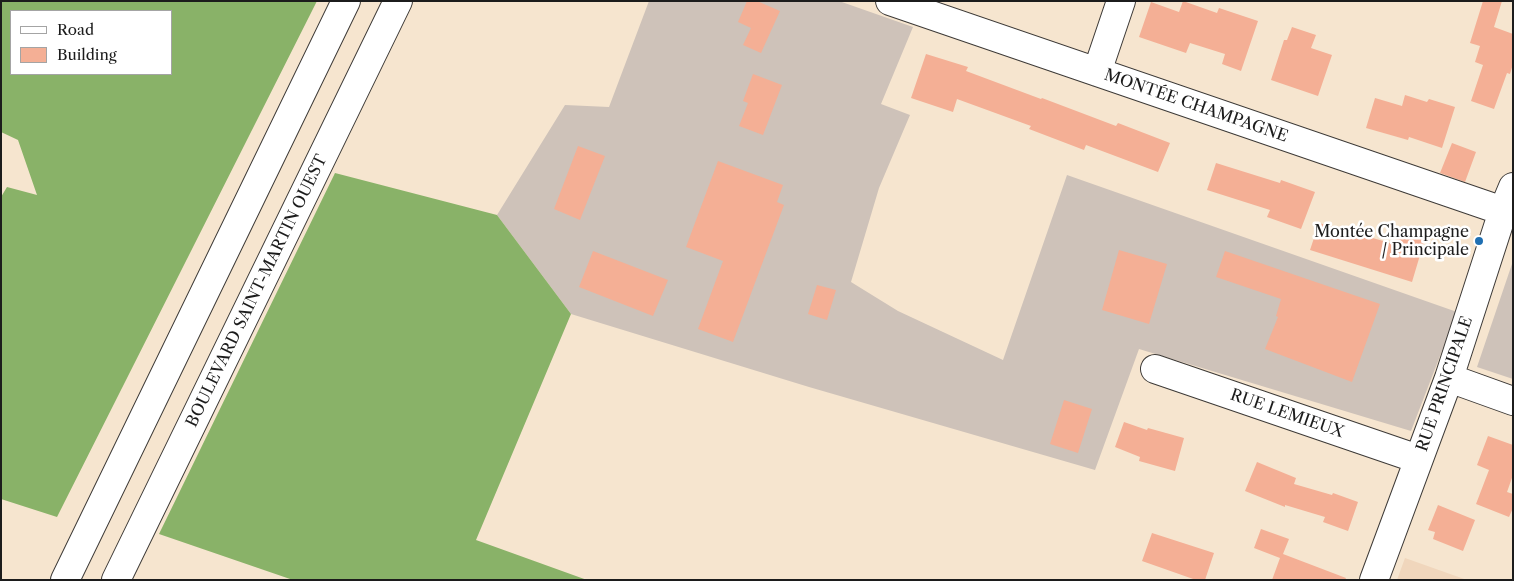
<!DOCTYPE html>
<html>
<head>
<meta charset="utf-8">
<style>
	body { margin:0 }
	#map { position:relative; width:1514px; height:581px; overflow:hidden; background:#f6e5cf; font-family:"Libre Caslon Text",serif }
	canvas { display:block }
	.frame { position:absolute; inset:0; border:2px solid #1c1c1c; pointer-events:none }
	.legend { position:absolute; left:10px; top:10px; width:162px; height:65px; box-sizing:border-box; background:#fff; border:1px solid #a4a4a4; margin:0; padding:6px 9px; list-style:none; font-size:15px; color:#1c1c1c }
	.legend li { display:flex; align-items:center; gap:10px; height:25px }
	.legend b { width:25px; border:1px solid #a4a4a4 }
</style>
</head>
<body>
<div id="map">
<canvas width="1514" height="581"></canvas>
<div class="frame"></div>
<ul class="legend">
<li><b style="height:6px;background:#fff"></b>Road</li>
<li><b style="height:14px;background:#f4af95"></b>Building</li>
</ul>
</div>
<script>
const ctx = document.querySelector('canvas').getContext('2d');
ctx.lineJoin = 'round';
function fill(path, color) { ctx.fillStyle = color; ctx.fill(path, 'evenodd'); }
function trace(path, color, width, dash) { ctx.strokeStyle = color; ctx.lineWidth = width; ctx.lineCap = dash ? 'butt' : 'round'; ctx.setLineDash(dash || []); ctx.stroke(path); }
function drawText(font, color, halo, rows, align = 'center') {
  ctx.font = font + ' "Libre Caslon Text",serif'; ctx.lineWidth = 5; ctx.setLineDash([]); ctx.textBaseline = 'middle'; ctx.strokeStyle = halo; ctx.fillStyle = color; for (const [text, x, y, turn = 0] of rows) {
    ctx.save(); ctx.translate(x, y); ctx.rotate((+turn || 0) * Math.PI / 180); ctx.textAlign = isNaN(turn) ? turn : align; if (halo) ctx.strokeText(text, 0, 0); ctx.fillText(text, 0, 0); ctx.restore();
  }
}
const built = new Path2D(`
	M 1405,558 L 1467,580 L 1397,580 Z`);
const industrial = new Path2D(`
	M 649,1 L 839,1 L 913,27 L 881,104 L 910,115 L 879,188 L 851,282 L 898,311 L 1003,360 L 1067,175 L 1457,312 L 1411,431 L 1139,349 L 1095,470 L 809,387 L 571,314 L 497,215 L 565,105 L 609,107 Z
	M 1513,261 L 1513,379 L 1477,367 Z`);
const forest = new Path2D(`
	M 1,1 L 317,1 L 57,517 L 1,499 L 1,197 L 7,187 L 37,195 L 18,140 L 1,132 ZM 11,11 L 171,11 L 171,74 L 11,74 Z
	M 335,173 L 497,215 L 571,314 L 476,540 L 587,580 L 293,580 L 159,534 Z`);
const building = new Path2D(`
	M 747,1 L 757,1 L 780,11 L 761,53 L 743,45 L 751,28 L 738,22 Z
	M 1183,1 L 1217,13 L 1219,8 L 1258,21 L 1241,71 L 1222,64 L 1225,54 L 1190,43 L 1186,53 L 1139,37 L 1151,2 L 1179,12 Z
	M 1483,1 L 1502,1 L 1494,27 L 1513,34 L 1513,64 L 1510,74 L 1507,73 L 1494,109 L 1471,101 L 1483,65 L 1475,62 L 1480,46 L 1470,43 Z
	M 1292,27 L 1316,35 L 1311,48 L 1332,55 L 1318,96 L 1271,80 L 1284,40 L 1287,40 Z
	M 926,54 L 968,67 L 966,71 L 1041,99 L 1042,98 L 1116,126 L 1118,123 L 1170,143 L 1158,172 L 1086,145 L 1084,150 L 1029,129 L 1031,126 L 957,99 L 953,112 L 911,98 Z
	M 753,74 L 782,85 L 763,135 L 739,126 L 748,103 L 743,101 Z
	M 1405,95 L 1427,102 L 1429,99 L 1455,107 L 1442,148 L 1409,137 L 1408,140 L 1366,128 L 1375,98 L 1402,106 Z
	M 1452,143 L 1476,152 L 1465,182 L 1440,173 Z
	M 578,146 L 605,156 L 580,220 L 554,209 Z
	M 718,161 L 783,185 L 777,202 L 784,205 L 733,342 L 698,329 L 723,261 L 686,247 Z
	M 1216,163 L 1280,183 L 1281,180 L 1315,192 L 1301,229 L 1267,217 L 1270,210 L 1207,190 Z
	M 1319,223 L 1394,244 L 1399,227 L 1426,235 L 1412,282 L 1310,250 Z
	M 1119,250 L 1167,264 L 1149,324 L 1102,310 Z
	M 593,251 L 668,280 L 653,316 L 579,287 Z
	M 1225,251 L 1380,304 L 1352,382 L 1265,349 L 1278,317 L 1276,316 L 1281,299 L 1216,277 Z
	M 817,285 L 836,290 L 827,320 L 808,314 Z
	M 1064,400 L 1092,409 L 1078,453 L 1050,444 Z
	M 1124,422 L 1147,430 L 1148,428 L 1184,438 L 1175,471 L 1139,461 L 1140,457 L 1115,447 Z
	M 1488,436 L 1513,445 L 1513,475 L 1507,492 L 1513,494 L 1513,508 L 1509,517 L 1476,504 L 1489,470 L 1477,465 Z
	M 1257,462 L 1296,478 L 1294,484 L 1332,495 L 1333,493 L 1358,502 L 1348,531 L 1323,522 L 1325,517 L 1285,505 L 1285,507 L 1245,491 Z
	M 1438,505 L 1475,520 L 1463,551 L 1433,539 L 1435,532 L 1428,530 Z
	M 1261,529 L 1289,539 L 1283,554 L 1346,578 L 1345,580 L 1272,580 L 1280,558 L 1254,548 Z
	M 1152,533 L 1214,553 L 1205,580 L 1196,580 L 1142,561 Z`);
const minor = new Path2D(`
	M 890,1 L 1503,211
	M 1097,72 L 1121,1
	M 1155,369 L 1418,459
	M 1449,378 L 1513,401
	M 1374,580 L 1449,378 L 1503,211 L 1513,187`);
const major = new Path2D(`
	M 65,580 L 346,1
	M 116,580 L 398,1`);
const markers = [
	[1479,241,5,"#1f6fb2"]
];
const streetNames = [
	["MONTÉE CHAMPAGNE",1196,106,19],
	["BOULEVARD SAINT-MARTIN OUEST",257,291,-64],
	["RUE PRINCIPALE",1445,384,-71],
	["RUE LEMIEUX",1287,414,19]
];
const poiNames = [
	["Montée Champagne",1469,232],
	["/ Principale",1469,250]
];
fill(built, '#f0d6bc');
fill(industrial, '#cec2b9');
fill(forest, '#89b268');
fill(building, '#f4af95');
trace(minor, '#3d3a37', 30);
trace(major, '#3d3a37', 30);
trace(minor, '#fff', 28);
trace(major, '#fff', 28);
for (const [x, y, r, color] of markers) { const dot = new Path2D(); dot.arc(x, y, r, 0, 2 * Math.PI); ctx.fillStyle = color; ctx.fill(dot); trace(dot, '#fff', 2); }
drawText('16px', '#1c1c1c', '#fff', streetNames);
drawText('16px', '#1c1c1c', '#fff', poiNames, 'right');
</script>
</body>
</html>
